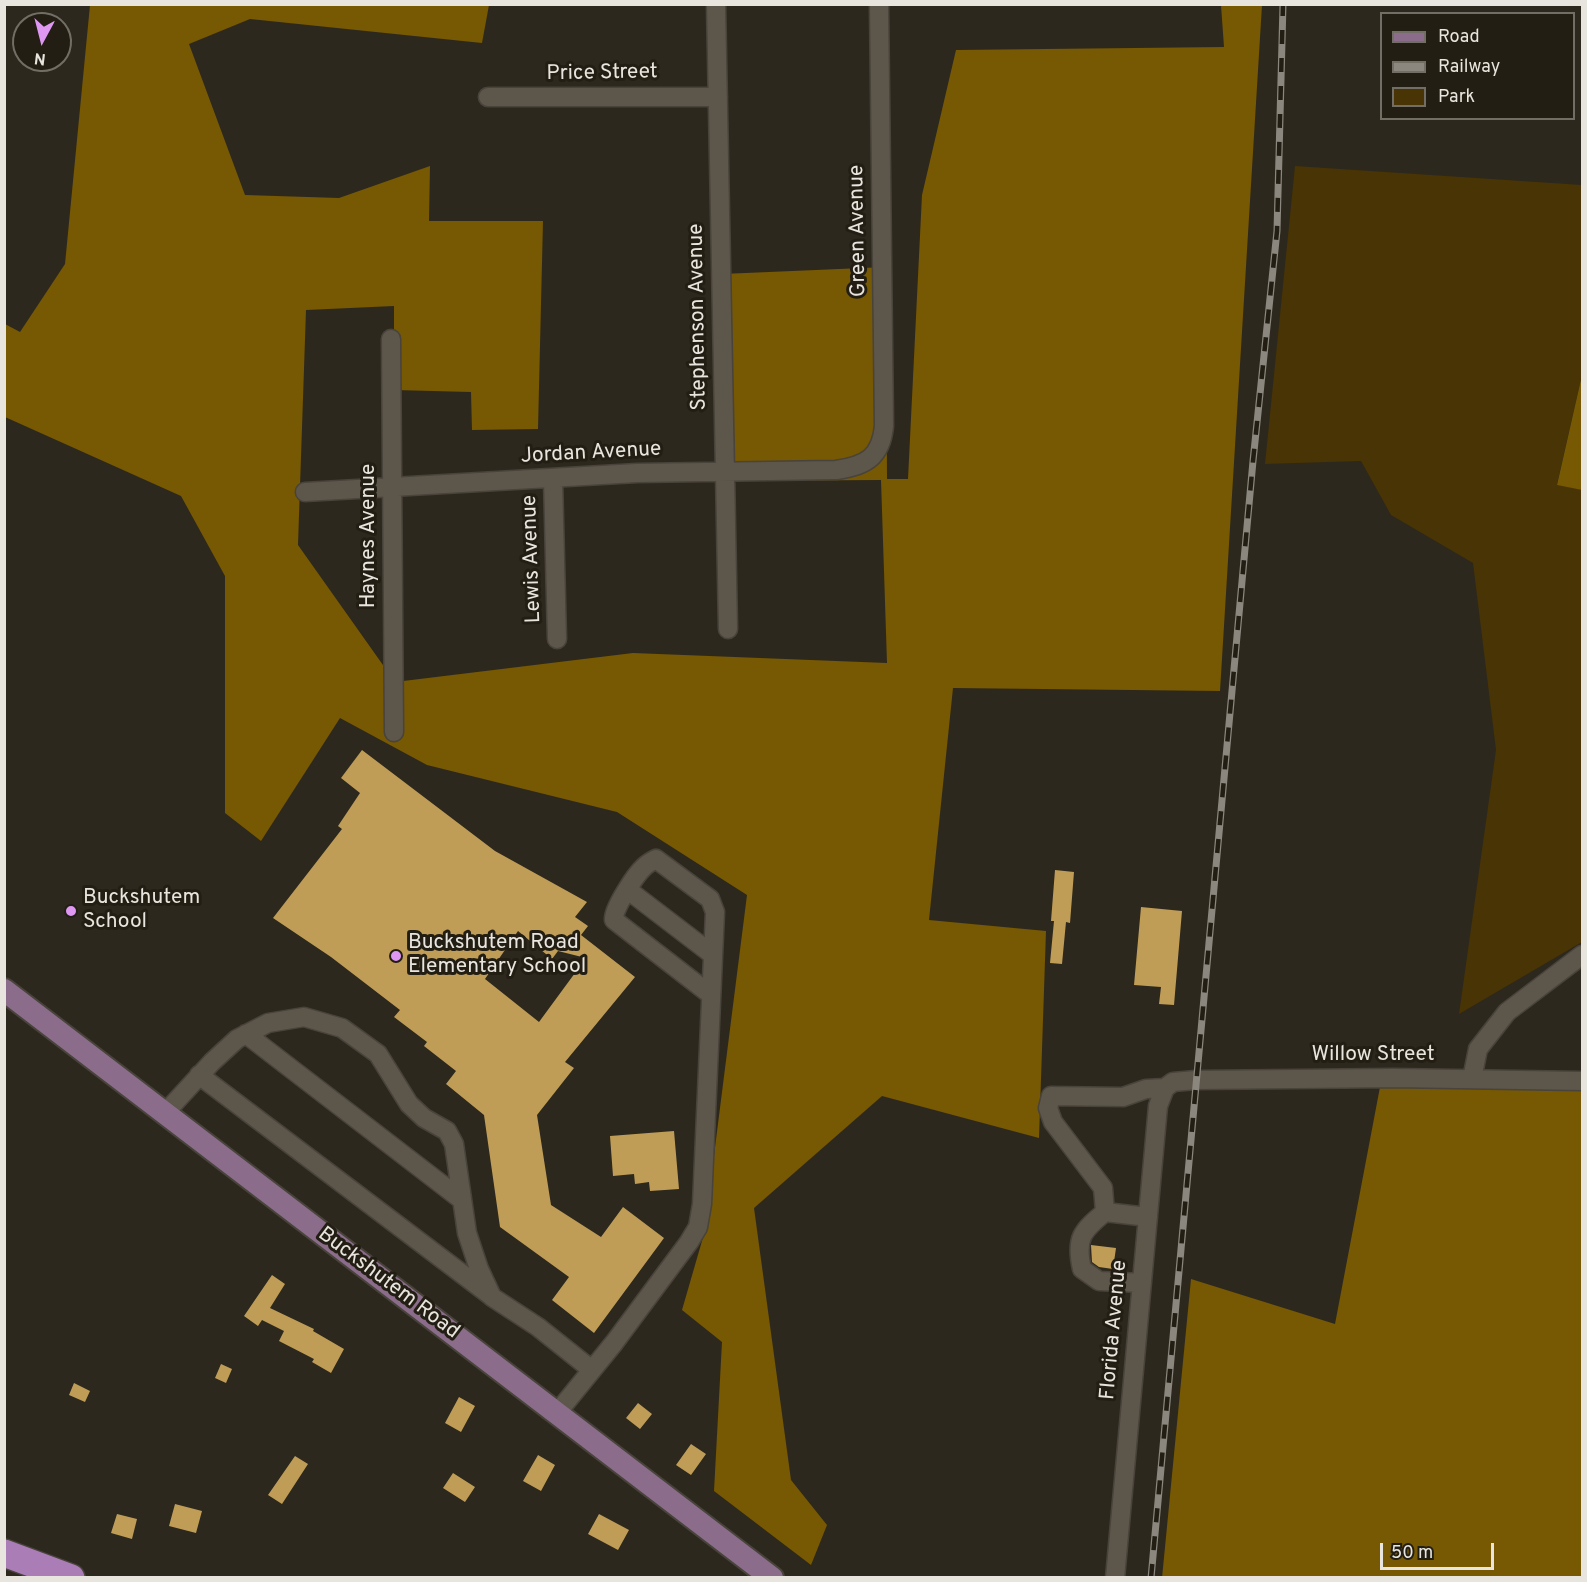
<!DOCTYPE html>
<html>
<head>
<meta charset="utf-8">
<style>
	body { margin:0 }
	#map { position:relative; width:1587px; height:1582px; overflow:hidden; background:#2d281d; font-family:Overpass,sans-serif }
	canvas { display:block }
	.frame { position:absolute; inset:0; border:6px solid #e8e5de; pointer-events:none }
	.legend { position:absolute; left:1380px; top:12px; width:195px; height:108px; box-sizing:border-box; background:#231e14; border:2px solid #726e65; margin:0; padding:8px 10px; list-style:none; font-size:18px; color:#e8e5de }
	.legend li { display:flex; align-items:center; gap:12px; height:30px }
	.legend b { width:30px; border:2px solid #726e65 }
	.north { position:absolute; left:12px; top:12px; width:60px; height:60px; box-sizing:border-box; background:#231e14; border:2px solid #726e65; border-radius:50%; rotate:187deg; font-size:16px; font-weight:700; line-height:24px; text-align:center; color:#e8e5de }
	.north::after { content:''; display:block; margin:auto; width:21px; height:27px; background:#df98f2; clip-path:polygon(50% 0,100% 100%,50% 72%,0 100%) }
	.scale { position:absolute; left:1380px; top:1543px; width:114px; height:27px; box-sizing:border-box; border:3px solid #e8e5de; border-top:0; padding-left:8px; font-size:18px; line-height:21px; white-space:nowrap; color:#e8e5de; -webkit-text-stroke:4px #231e14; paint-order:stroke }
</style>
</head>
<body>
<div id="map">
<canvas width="1587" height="1582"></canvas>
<div class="frame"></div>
<ul class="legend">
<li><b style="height:8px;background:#8b6d8b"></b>Road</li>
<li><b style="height:8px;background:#8b877e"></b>Railway</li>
<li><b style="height:16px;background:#483405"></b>Park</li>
</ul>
<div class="north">N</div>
<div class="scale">50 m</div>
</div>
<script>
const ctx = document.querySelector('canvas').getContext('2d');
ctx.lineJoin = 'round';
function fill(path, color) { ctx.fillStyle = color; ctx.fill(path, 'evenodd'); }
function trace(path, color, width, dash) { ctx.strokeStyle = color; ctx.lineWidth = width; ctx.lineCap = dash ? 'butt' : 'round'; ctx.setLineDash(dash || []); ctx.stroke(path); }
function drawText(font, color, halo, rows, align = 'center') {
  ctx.font = font + ' Overpass,sans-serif'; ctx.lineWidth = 6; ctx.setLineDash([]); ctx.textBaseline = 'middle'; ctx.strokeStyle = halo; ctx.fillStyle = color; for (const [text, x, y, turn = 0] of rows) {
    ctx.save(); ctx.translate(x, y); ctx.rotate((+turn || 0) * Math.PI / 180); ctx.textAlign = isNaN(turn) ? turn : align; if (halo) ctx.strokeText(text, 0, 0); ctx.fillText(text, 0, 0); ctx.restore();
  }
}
const green = new Path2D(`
	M 1295,166 L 1582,185 L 1582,375 L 1557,484 L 1582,490 L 1582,942 L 1459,1014 L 1496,750 L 1473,563 L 1391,515 L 1361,461 L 1265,464 Z`);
const forest = new Path2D(`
	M 181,4 L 219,6 L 219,4 L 489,5 L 482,43 L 250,19 L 189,44 L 245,195 L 339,198 L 430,166 L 429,221 L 543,221 L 538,429 L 472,430 L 471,392 L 394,390 L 394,306 L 306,310 L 298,545 L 395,682 L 633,653 L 887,663 L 881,480 L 724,481 L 722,274 L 886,267 L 887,479 L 908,479 L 922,195 L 956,50 L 1224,47 L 1221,5 L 1262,5 L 1220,691 L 953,688 L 929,920 L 1046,931 L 1039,1138 L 882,1096 L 754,1208 L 791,1480 L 827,1525 L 811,1565 L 714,1491 L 722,1342 L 682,1310 L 704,1234 L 747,895 L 617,812 L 427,765 L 340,718 L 261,841 L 225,813 L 225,576 L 181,496 L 5,417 L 5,324 L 20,332 L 65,264 L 90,5 Z
	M 1582,375 L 1582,490 L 1557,485 Z
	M 1582,1086 L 1582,1577 L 1162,1578 L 1191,1279 L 1335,1324 L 1380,1087 Z`);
const building = new Path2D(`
	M 362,750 L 495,851 L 587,902 L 575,917 L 588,926 L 581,935 L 635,977 L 565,1062 L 574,1068 L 537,1115 L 551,1205 L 601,1237 L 623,1207 L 664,1238 L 594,1333 L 552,1300 L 569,1277 L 500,1227 L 484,1115 L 446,1084 L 456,1071 L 424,1046 L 427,1042 L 394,1017 L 400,1010 L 331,957 L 273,918 L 342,829 L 338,826 L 360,793 L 341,778 ZM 518,931 L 552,959 L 558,951 L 586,958 L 539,1022 L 485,979 Z
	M 1055,870 L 1074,872 L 1070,923 L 1066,922 L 1062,964 L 1050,963 L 1054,921 L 1051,921 Z
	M 1141,907 L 1182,911 L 1174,1005 L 1159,1004 L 1161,987 L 1134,985 Z
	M 674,1131 L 679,1189 L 650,1191 L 649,1182 L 635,1184 L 634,1174 L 613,1176 L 610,1136 Z
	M 1091,1245 L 1116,1248 L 1113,1269 L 1099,1267 L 1092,1262 Z
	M 272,1275 L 285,1284 L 270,1308 L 314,1329 L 313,1331 L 344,1349 L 331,1373 L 312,1362 L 314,1359 L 279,1341 L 284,1331 L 262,1320 L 258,1326 L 244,1316 Z
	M 221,1364 L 232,1369 L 226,1383 L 215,1378 Z
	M 74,1383 L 90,1391 L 85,1402 L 69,1395 Z
	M 459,1397 L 475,1406 L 461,1432 L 445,1423 Z
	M 638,1403 L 652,1414 L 640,1429 L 626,1418 Z
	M 691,1444 L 706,1454 L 691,1475 L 676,1465 Z
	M 538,1455 L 555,1465 L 541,1491 L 523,1481 Z
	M 295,1456 L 308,1464 L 282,1504 L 268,1495 Z
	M 453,1473 L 475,1487 L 465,1502 L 443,1488 Z
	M 175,1504 L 202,1511 L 196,1533 L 169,1526 Z
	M 117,1514 L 137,1519 L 132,1539 L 111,1533 Z
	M 599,1514 L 629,1530 L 618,1550 L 588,1534 Z`);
const minor = new Path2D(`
	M 716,4 L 728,629
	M 488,97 L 718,97
	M 391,339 L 394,732
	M 553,479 L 557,639
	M 305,492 L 637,473 L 836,470 C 866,466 881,457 884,426 L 879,4
	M 628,890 L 713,955
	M 246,1034 L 462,1200
	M 199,1075 L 490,1295
	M 1472,1079 L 1478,1049 L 1507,1012 L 1582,955
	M 1165,1088 L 1173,1082 L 1196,1080 L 1394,1078 L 1582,1081
	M 165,1113 L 212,1062 L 237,1039 L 268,1023 L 304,1017 L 342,1028 L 378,1054 L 409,1104 L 424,1118 L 447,1131 L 454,1144 L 467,1233 L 479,1269 L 492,1297 L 538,1327 L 592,1370
	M 1105,1212 C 1082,1231 1075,1238 1082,1269 L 1099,1281 L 1142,1283
	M 1148,1217 L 1105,1212 L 1103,1188 L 1053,1122 L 1048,1108 L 1051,1096 L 1123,1097 L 1146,1089 L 1165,1088
	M 557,1413 L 614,1343 L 689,1242 L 698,1227 L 702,1204 L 715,912 L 710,899 L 656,859 C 652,861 647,864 644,867 C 636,874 612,910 614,920 L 711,995
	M 1115,1578 L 1158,1106 L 1165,1088`);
const major = new Path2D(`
	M 4,990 L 772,1578`);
const highway = new Path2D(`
	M 4,1553 L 71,1578`);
const rail = new Path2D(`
	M 1151,1578 L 1253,461 L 1277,231 L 1283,4`);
const markers = [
	[71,911,6,"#df98f2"],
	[396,956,6,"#df98f2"]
];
const streetNames = [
	["Price Street",602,74,-1],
	["Green Avenue",859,231,-91],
	["Stephenson Avenue",699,317,-91],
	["Jordan Avenue",591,454,-3],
	["Haynes Avenue",370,536,-90],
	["Lewis Avenue",533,559,-92],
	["Willow Street",1373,1056],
	["Buckshutem Road",388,1284,37],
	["Florida Avenue",1115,1330,-85]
];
const poiNames = [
	["Buckshutem",83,899],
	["School",83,923],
	["Buckshutem Road",408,944],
	["Elementary School",408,968]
];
fill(green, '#483405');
fill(forest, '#775803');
fill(building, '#bf9d57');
trace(minor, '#48433b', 21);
trace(major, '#48433b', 26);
trace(highway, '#48433b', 30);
trace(minor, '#5d564b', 18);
trace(major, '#8b6d8b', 22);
trace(highway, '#aa7db6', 27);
trace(rail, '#8b877e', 7);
trace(rail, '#231e14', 4.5, [14]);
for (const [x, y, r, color] of markers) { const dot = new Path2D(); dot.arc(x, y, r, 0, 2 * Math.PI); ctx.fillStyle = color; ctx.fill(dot); trace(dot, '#231e14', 2); }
drawText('21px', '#e8e5de', '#231e14', streetNames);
drawText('21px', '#e8e5de', '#231e14', poiNames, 'left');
</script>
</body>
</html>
